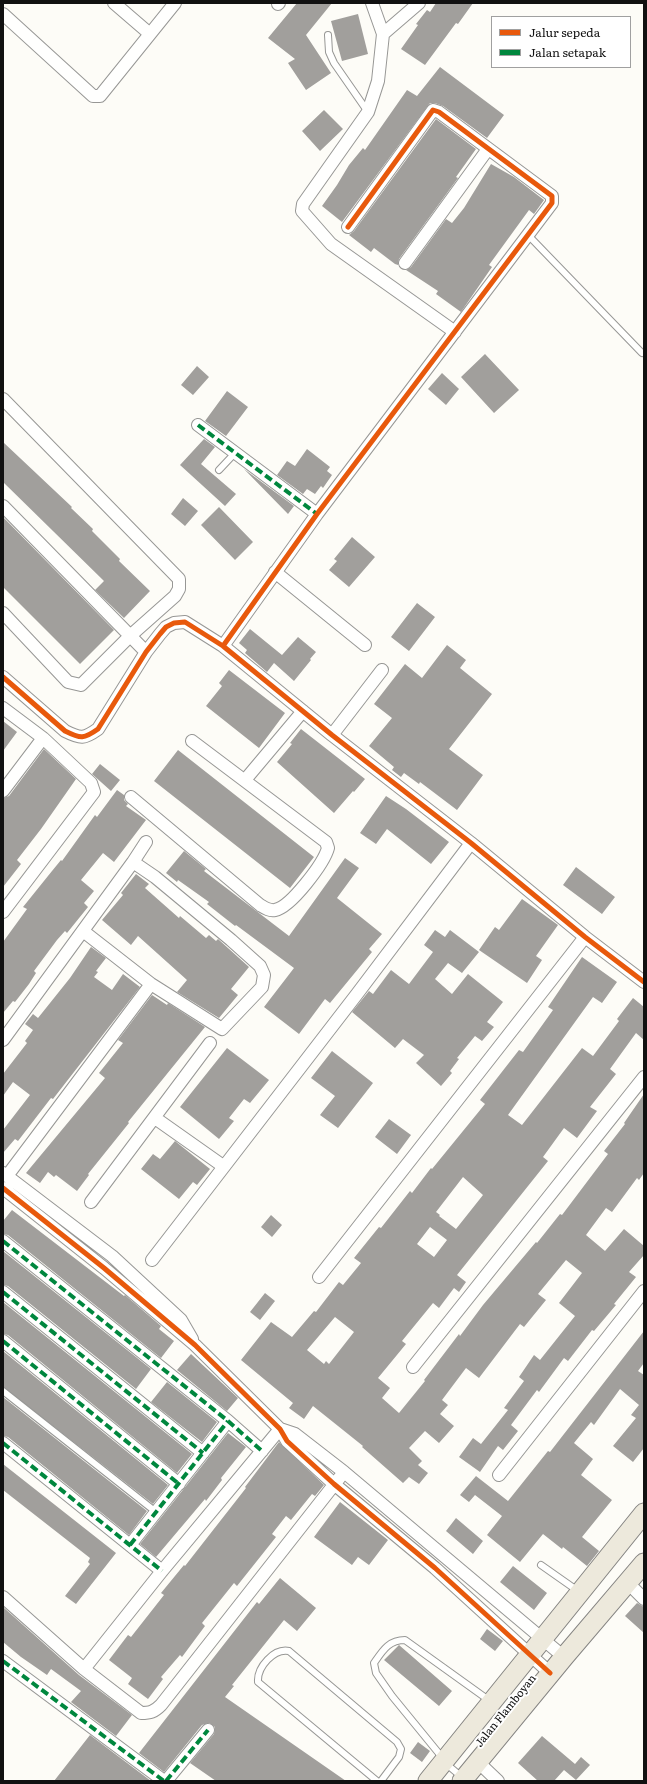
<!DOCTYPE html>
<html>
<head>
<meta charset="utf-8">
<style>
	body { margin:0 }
	#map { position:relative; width:647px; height:1784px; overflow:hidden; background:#fdfcf7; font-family:Literata,serif }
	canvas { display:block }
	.frame { position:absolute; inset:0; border:4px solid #111; pointer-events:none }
	.legend { position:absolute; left:491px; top:16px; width:140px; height:52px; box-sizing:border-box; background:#fff; border:1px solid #a0a0a0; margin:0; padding:5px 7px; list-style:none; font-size:12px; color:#111 }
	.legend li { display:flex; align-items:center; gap:8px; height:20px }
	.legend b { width:20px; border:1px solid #a0a0a0 }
</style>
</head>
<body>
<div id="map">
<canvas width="647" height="1784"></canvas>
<div class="frame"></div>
<ul class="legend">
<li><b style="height:5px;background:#e8590c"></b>Jalur sepeda</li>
<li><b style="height:5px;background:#00873e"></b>Jalan setapak</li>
</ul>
</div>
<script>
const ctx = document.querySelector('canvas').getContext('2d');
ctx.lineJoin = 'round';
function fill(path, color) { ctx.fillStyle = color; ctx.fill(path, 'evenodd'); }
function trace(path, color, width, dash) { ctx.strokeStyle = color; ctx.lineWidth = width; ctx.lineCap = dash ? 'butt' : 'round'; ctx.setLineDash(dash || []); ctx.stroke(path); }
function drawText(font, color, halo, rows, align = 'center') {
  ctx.font = font + ' Literata,serif'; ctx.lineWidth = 4; ctx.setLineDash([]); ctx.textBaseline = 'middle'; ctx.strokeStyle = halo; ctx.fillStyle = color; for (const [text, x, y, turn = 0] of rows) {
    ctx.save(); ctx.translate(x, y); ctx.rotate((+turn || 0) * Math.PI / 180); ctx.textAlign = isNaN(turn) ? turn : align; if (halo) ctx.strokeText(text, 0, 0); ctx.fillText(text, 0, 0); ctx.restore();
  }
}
const building = new Path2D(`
	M 297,3 L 332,3 L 306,35 L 331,73 L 306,90 L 288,63 L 295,59 L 268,38 Z
	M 436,3 L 473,3 L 458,24 L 456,23 L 425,65 L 401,49 L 418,25 L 416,24 L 427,10 L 430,12 Z
	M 358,14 L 368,54 L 342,61 L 331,21 Z
	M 440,67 L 504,115 L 487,138 L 443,106 L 435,103 L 430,103 L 342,222 L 322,206 L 337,185 L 349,165 L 363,148 L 365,150 L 407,90 L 417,96 Z
	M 324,110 L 343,129 L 320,151 L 302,131 Z
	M 436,119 L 476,149 L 456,177 L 458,178 L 399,259 L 398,265 L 395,264 L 374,248 L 371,252 L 349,235 L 354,231 Z
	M 491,164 L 514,177 L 544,200 L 534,214 L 529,210 L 489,265 L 492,267 L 461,312 L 436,294 L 438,291 L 406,270 L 411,267 L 446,219 L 452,223 L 464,208 Z
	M 485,354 L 519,390 L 494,413 L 461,377 Z
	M 197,366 L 209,377 L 193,395 L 181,385 Z
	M 442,373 L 459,389 L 446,405 L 428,389 Z
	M 227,391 L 248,407 L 226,436 L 205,421 Z
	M 204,439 L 215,447 L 201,464 L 236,494 L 225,506 L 180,465 Z
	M 3,442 L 72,507 L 71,508 L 93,529 L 92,531 L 120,559 L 119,561 L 150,591 L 124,618 L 95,590 L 104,581 L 3,482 Z
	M 307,449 L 330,467 L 327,471 L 332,475 L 323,488 L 321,486 L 315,494 L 307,489 L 303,494 L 277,475 L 287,461 L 295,466 Z
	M 244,469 L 294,506 L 288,514 Z
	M 183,498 L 198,511 L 185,526 L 171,514 Z
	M 219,507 L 253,542 L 235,560 L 201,525 Z
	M 3,517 L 114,630 L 80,664 L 3,587 Z
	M 352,537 L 375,557 L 349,587 L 329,570 L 337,561 L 334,559 Z
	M 417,603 L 435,617 L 409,651 L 391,637 Z
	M 250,629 L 282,655 L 298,637 L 316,652 L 310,659 L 311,660 L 294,681 L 274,663 L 267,672 L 245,653 L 247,650 L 239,643 Z
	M 447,645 L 466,660 L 460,668 L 492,694 L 449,749 L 483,775 L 457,810 L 420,782 L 419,784 L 404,773 L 401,777 L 392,770 L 394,767 L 369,746 L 392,718 L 374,704 L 405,664 L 422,678 Z
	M 229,670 L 285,713 L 259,748 L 206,706 L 222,686 L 219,683 Z
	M 3,721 L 17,732 L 3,751 Z
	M 301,729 L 365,779 L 354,792 L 353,791 L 334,813 L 277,762 L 292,744 L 290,743 Z
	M 44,749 L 76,779 L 41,829 L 17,860 L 21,864 L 3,887 L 3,798 L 9,796 Z
	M 178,750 L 314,857 L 290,888 L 154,781 Z
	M 100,764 L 120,780 L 111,791 L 92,774 Z
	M 117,790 L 124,795 L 124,800 L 128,804 L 126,806 L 146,820 L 114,862 L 103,853 L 81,880 L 94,891 L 84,903 L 88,907 L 67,933 L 65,931 L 57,940 L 34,971 L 36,973 L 29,984 L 15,1002 L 13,1001 L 3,1013 L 3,942 L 27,909 L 23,907 L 52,871 L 61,860 L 62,861 L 95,815 L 97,817 Z
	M 386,796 L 406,809 L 449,842 L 431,864 L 387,829 L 376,844 L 360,833 Z
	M 184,851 L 206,869 L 204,871 L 289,936 L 345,858 L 359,868 L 337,898 L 382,934 L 369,949 L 372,952 L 330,1003 L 325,999 L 299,1034 L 264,1007 L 294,968 L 236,925 L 235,926 L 207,904 L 209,902 L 178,880 L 177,882 L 166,873 Z
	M 576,867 L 615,897 L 602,914 L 563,885 Z
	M 136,874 L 149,884 L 145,888 L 179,918 L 180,916 L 206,938 L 209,935 L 216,941 L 218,939 L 249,967 L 231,989 L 238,995 L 219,1018 L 177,992 L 187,980 L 138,936 L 131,945 L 102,920 L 123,895 L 121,893 Z
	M 522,899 L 558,925 L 536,956 L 542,960 L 527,983 L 479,950 L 495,927 L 499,930 Z
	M 435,930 L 445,937 L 450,930 L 479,952 L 462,973 L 448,963 L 435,979 L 452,994 L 468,974 L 503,1002 L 487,1022 L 494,1027 L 482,1041 L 475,1036 L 457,1058 L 459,1059 L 450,1071 L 452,1073 L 441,1086 L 416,1063 L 424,1055 L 403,1039 L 395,1048 L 352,1012 L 369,991 L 373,994 L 391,970 L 409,984 L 433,952 L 424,945 Z
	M 91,947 L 106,958 L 96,971 L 98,972 L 94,977 L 112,990 L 123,974 L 140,987 L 53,1099 L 51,1098 L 18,1141 L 15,1139 L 3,1153 L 3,1130 L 30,1095 L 13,1082 L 3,1096 L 3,1074 L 27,1043 L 25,1041 L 33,1030 L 25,1024 L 33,1014 L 38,1018 L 70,978 Z
	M 582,957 L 617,982 L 602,1003 L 593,997 L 508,1115 L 522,1125 L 582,1048 L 593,1056 L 619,1021 L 617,1019 L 633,998 L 644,1007 L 644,1040 L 636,1033 L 610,1069 L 616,1074 L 590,1107 L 597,1111 L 577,1138 L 564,1128 L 543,1157 L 548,1161 L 457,1275 L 466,1282 L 459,1292 L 454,1288 L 439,1308 L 433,1303 L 402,1341 L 406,1344 L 378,1378 L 390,1388 L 382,1398 L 399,1413 L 425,1381 L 424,1380 L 459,1334 L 460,1336 L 483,1305 L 536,1242 L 537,1243 L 560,1214 L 562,1215 L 608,1154 L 604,1151 L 625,1124 L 624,1123 L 644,1094 L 644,1173 L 639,1180 L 637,1178 L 612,1212 L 606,1208 L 586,1235 L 605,1251 L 624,1229 L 644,1246 L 644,1255 L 629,1272 L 636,1277 L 614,1304 L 616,1305 L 594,1331 L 592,1330 L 568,1361 L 564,1358 L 539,1392 L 537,1390 L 511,1425 L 518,1431 L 503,1450 L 498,1446 L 480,1472 L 459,1457 L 473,1438 L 481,1444 L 508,1410 L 504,1408 L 524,1381 L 519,1377 L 534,1355 L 540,1360 L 575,1316 L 559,1303 L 582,1273 L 566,1260 L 538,1294 L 546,1300 L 524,1327 L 520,1324 L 479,1378 L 466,1368 L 442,1400 L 448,1405 L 440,1414 L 454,1426 L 439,1443 L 425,1431 L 409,1448 L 422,1461 L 418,1465 L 428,1473 L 419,1484 L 409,1477 L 403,1483 L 362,1447 L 363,1446 L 313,1406 L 304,1419 L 289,1408 L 293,1403 L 241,1360 L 271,1322 L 292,1337 L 314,1311 L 316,1312 L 339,1282 L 343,1285 L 361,1263 L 354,1258 L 379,1227 L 381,1228 L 410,1191 L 412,1193 L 431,1168 L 432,1169 L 485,1104 L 480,1100 L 519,1050 L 523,1052 L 553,1010 L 548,1007 ZM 463,1177 L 483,1195 L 456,1229 L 439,1216 L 440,1215 L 436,1212 ZM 430,1227 L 447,1240 L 434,1257 L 417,1244 ZM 335,1317 L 354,1332 L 329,1364 L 326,1361 L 324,1364 L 307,1350 Z
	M 152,995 L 167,1005 L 168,1003 L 205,1027 L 128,1122 L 129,1123 L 88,1174 L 89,1175 L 77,1191 L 56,1175 L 54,1177 L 48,1172 L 40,1183 L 26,1173 L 105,1078 L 99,1073 L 123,1043 L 118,1040 Z
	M 227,1048 L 269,1080 L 250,1103 L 244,1099 L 229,1118 L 234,1121 L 219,1139 L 180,1107 Z
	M 332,1051 L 373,1083 L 338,1128 L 320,1115 L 335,1096 L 311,1078 Z
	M 389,1119 L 411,1135 L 397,1154 L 375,1137 Z
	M 175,1141 L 210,1169 L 197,1185 L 193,1182 L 179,1199 L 141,1169 L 153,1154 L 160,1159 Z
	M 12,1210 L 124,1296 L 125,1295 L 161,1326 L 159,1329 L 174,1341 L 161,1358 L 8,1235 L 3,1234 L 3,1221 Z
	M 271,1215 L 282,1225 L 272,1237 L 261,1227 Z
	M 3,1251 L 151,1369 L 136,1389 L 8,1286 L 3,1285 Z
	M 265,1293 L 275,1301 L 260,1320 L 250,1312 Z
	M 3,1302 L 192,1454 L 177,1473 L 8,1335 L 3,1334 Z
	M 644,1331 L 644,1363 L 638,1371 L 644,1375 L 644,1448 L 633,1462 L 613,1446 L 636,1418 L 631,1415 L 639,1405 L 620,1389 L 594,1425 L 591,1422 L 574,1443 L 593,1459 L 581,1475 L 612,1500 L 582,1537 L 599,1551 L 587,1566 L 563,1547 L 562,1549 L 543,1534 L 520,1562 L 487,1535 L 502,1516 L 475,1495 L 469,1502 L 460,1495 L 476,1476 L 508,1501 L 548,1451 L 550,1452 Z
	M 3,1351 L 168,1485 L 153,1504 L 3,1387 Z
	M 191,1354 L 238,1398 L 227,1411 L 177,1370 Z
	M 167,1382 L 217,1422 L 202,1442 L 151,1402 Z
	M 3,1397 L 147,1511 L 129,1535 L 8,1437 L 3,1436 Z
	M 228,1433 L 246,1447 L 221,1478 L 222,1480 L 206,1501 L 205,1499 L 156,1557 L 140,1544 Z
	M 279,1442 L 324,1485 L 315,1496 L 312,1494 L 291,1520 L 286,1516 L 272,1534 L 276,1537 L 237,1586 L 234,1583 L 202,1623 L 205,1626 L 182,1657 L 180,1655 L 161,1677 L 163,1679 L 148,1699 L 128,1684 L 132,1678 L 109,1660 L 128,1635 L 131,1637 L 164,1595 L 161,1593 L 184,1565 L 185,1566 L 246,1488 L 245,1487 Z
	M 3,1464 L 116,1553 L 76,1604 L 65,1596 L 90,1564 L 88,1562 L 90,1558 L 3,1490 Z
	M 340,1502 L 388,1540 L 369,1565 L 358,1557 L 352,1565 L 314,1537 Z
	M 456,1518 L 483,1541 L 473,1554 L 446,1531 Z
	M 513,1566 L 547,1593 L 534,1610 L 500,1582 Z
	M 280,1578 L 316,1608 L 297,1631 L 284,1620 L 232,1685 L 234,1686 L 225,1697 L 346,1781 L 216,1781 L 190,1763 L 214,1734 L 215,1727 L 209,1723 L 202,1725 L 164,1772 L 139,1753 L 257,1602 L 259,1604 Z
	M 637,1603 L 644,1607 L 644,1633 L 625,1616 Z
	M 3,1607 L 79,1675 L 132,1715 L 116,1736 L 71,1702 L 81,1691 L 51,1669 L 47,1675 L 21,1657 L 3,1642 Z
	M 487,1629 L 503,1641 L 495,1651 L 480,1639 Z
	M 399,1645 L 452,1691 L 439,1706 L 384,1660 Z
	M 90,1735 L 151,1781 L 54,1781 Z
	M 542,1736 L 575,1764 L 581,1757 L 590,1765 L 576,1780 L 564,1770 L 554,1781 L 538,1781 L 518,1763 Z
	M 418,1742 L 430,1751 L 422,1762 L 410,1753 Z`);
const lane = new Path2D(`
	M 328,35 L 329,52 L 334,63 L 368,112
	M 527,234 L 642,353
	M 219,470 L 235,453
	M 3,1391 L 156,1512
	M 541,1565 L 578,1591
	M 463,1778 L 450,1767 L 392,1696 L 376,1673 L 374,1663 C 383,1650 389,1640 405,1640 L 490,1701
	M 377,1781 L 258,1682 C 257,1667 274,1648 289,1651 L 397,1742 L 401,1749 L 399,1757 L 381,1781`);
const street = new Path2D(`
	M 114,3 L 150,34
	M 372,3 L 383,34 L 378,81 L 368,112 L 303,204 L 302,211 L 331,244 L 455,332
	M 278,4 L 279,3
	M 3,14 L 93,96 L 100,96 L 175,3
	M 383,34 L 419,3
	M 405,263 L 488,149
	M 3,399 L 179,579 L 179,589 L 175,596 L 130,636 L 81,685 L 68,682 L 3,613
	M 198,425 L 317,514
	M 3,506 L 146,652
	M 275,572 L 365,645
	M 223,646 L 317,514 L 552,203 L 552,196 L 439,112 L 433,110 L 348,227
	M 3,677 L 65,731 C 81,739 84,739 98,729 L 146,652 L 160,634 L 166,627 L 174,623 L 185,622 L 223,646 L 332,735 L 471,843 L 585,937 L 644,982
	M 3,708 L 43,738 L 91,783 L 94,792 L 3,912
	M 332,735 L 382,670
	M 245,780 L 303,711
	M 3,791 L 43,738
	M 131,797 L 260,905 C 265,908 269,911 275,910 C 291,907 324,863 328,848 L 326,842 L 192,741
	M 133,862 L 146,842
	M 3,1040 L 133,862 L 155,877 L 231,940 L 260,966 L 264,975 L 262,987 L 222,1029 L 151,984 L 83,931
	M 155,1118 L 223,1166
	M 3,1173 L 112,1256 L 181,1320 L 192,1339
	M 7,1176 L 151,984
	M 3,1188 L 104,1268 L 195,1345 L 280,1429 L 287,1441 L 334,1484 L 435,1568 L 550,1673
	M 91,1202 L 210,1043
	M 3,1241 L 228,1421 L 262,1451
	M 152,1260 L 357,994 L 471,843
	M 319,1277 L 585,937
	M 3,1292 L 203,1453
	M 3,1341 L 179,1484
	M 413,1367 L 644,1077
	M 280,1429 L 295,1434 L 344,1472 L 564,1657
	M 3,1443 L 162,1571
	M 499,1475 L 644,1291
	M 130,1545 L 228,1421
	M 628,1583 L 644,1599
	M 3,1597 L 84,1669 L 141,1713 C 150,1713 154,1712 161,1705 L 344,1472
	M 3,1661 L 164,1781
	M 84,1669 L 162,1571 L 280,1429
	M 478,1762 L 498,1781
	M 166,1781 L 208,1730`);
const primary = new Path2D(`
	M 428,1781 L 644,1513
	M 462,1781 L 564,1657 L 644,1563`);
const quiet = new Path2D(`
	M 198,425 L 317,514
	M 3,1241 L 228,1421 L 262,1451
	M 3,1292 L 203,1453
	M 3,1341 L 179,1484
	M 3,1443 L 162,1571
	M 130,1545 L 228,1421
	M 3,1661 L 164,1781
	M 166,1781 L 208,1730`);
const cycleway = new Path2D(`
	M 223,646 L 317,514 L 552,203 L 552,196 L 439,112 L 433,110 L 348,227
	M 3,677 L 65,731 C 81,739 84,739 98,729 L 146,652 L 160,634 L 166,627 L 174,623 L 185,622 L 223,646 L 332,735 L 471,843 L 585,937 L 644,982
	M 3,1188 L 104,1268 L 195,1345 L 280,1429 L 287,1441 L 334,1484 L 435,1568 L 550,1673`);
const streetNames = [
	["Jalan Flamboyan",506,1711,-51]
];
fill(building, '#a19f9c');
trace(lane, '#979795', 8);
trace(street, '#979795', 14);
trace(primary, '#858482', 21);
trace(lane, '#fffffe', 6);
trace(street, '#fffffe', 12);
trace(primary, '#ede9dc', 19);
trace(quiet, '#00873e', 4, [8, 4]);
trace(cycleway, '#e8590c', 5);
drawText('11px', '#111', '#fff', streetNames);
</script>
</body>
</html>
